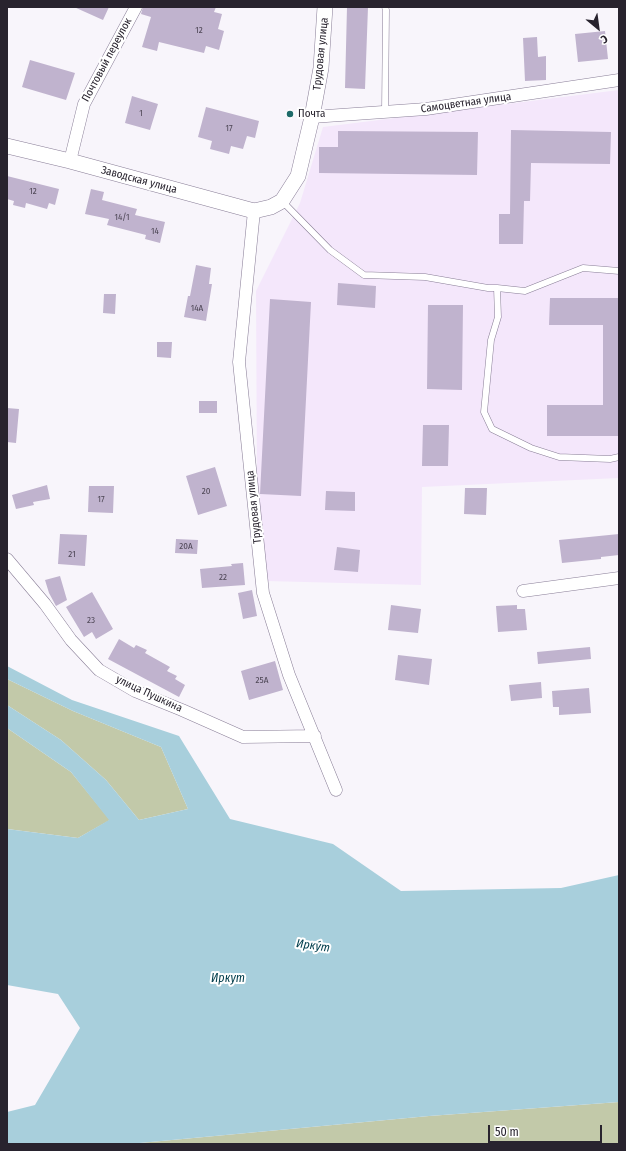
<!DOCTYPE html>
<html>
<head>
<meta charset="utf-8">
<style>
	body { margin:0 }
	#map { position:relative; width:626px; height:1151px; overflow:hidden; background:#f8f5fb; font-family:"Fira Sans Condensed",sans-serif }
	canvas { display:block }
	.frame { position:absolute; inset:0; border:8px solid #28232e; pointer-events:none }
	.north { position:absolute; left:578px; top:8px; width:40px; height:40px; -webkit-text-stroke:3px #fff; paint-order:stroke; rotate:151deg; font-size:11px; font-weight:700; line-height:16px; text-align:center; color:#28232e }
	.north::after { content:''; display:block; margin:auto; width:14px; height:18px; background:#28232e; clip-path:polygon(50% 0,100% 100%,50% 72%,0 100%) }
	.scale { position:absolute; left:488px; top:1125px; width:114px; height:18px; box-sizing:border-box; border:2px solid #28232e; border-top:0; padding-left:5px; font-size:12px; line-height:14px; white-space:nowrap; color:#28232e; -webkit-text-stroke:3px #fff; paint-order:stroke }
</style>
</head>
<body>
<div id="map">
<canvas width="626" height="1151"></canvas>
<div class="frame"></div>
<div class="north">С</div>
<div class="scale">50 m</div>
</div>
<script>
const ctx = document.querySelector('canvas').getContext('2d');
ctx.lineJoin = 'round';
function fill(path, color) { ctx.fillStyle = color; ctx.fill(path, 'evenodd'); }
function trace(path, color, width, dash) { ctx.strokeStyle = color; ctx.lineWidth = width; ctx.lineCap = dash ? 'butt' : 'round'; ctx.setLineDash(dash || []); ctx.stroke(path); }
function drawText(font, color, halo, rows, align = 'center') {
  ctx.font = font + ' "Fira Sans Condensed",sans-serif'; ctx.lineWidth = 4; ctx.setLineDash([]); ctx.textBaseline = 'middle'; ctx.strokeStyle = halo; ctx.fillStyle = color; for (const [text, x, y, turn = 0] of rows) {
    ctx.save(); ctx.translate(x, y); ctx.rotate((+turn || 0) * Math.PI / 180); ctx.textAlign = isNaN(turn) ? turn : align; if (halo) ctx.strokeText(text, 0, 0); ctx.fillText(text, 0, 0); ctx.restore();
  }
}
const industrial = new Path2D(`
	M 619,90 L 619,478 L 422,487 L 421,585 L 266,581 L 257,486 L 256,291 L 300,203 L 323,127 Z`);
const forest = new Path2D(`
	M 7,679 L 73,711 L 161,747 L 188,809 L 139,820 L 106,780 L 61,740 L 7,705 Z
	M 7,728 L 71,772 L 110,820 L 78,838 L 7,829 Z
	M 619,1102 L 619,1144 L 129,1144 L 429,1116 Z`);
const water = new Path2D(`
	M 7,666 L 72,700 L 179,736 L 230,819 L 333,844 L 401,891 L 561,888 L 619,875 L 619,1102 L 429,1116 L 129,1144 L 7,1144 L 7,1112 L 35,1105 L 80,1028 L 58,994 L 7,985 L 7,829 L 78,838 L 109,820 L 71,772 L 7,728 L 7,705 L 61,740 L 106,780 L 139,820 L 188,809 L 161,747 L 73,711 L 7,679 Z`);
const building = new Path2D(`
	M 74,7 L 109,7 L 103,20 Z
	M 143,7 L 216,7 L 214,12 L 222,14 L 218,29 L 224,31 L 219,50 L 206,46 L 204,53 L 159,42 L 157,51 L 142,47 L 151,17 L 141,14 Z
	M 347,7 L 368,7 L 365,89 L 345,88 Z
	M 605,31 L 608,59 L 578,62 L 575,34 Z
	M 537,37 L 538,57 L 546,56 L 546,80 L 525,81 L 523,38 Z
	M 30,60 L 75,73 L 66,100 L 22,87 Z
	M 132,96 L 158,104 L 150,130 L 125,123 Z
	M 206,107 L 259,121 L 255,138 L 247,136 L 243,149 L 231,146 L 229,154 L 210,149 L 212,141 L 198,137 Z
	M 511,130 L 611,132 L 610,164 L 531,163 L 530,201 L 524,201 L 523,244 L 499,244 L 499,214 L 510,214 Z
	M 338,131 L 478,132 L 477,175 L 319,173 L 319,147 L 338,147 Z
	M 7,176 L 59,189 L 55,205 L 49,203 L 47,209 L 26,203 L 25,208 L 13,205 L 14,201 L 7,199 Z
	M 91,189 L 104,192 L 102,200 L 137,209 L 135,215 L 165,222 L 160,243 L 145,239 L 146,235 L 107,225 L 109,219 L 85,214 Z
	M 196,265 L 211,268 L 209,284 L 212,284 L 206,321 L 184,317 L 188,296 L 190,296 Z
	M 338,283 L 376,286 L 375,308 L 337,305 Z
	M 104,294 L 116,294 L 115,314 L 103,313 Z
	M 550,298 L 619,298 L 619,436 L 547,436 L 547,405 L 603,405 L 603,325 L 549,325 Z
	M 270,299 L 311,302 L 301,496 L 260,494 Z
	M 428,305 L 463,305 L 462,390 L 427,389 Z
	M 157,342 L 172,342 L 171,358 L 157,357 Z
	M 199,401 L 217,401 L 217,413 L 199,413 Z
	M 7,408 L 19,409 L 16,443 L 7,442 Z
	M 423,425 L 449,425 L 448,466 L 422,466 Z
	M 215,467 L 227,506 L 198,515 L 186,476 Z
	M 47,485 L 50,499 L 33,502 L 34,505 L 16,509 L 12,495 Z
	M 89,486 L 114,486 L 113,513 L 88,512 Z
	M 465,488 L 487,488 L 486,515 L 464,514 Z
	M 326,491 L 355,492 L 355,511 L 325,510 Z
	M 60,534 L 87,535 L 85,566 L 58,564 Z
	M 619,534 L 619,555 L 601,557 L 601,559 L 562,563 L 559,540 Z
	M 176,539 L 198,540 L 197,554 L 175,553 Z
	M 337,547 L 360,550 L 358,572 L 334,570 Z
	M 243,563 L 245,585 L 202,588 L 200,569 L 232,566 L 231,564 Z
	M 60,576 L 67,600 L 56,606 L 49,593 L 45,580 Z
	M 252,590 L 257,616 L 243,619 L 238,593 Z
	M 92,592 L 113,629 L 96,639 L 92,632 L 84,637 L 66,607 Z
	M 391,605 L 421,609 L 418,633 L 388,630 Z
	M 517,605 L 517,609 L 525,609 L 527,630 L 498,632 L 496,606 Z
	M 119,639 L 134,648 L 136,645 L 147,650 L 145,653 L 170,667 L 167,671 L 177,676 L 175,679 L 185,685 L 179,697 L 108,659 Z
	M 590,647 L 591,659 L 538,664 L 537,652 Z
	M 398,655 L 432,659 L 429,685 L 395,680 Z
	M 275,661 L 283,690 L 249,700 L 241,671 Z
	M 541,682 L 542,698 L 511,701 L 509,685 Z
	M 589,688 L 591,713 L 559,715 L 559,707 L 553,707 L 552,691 Z`);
const service = new Path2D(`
	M 385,112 L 386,10 L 385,7
	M 282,201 L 330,250 L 364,275 L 425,277 L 488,288 L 497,288 L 525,291 L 583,268 L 619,271
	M 497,288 L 498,317 L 491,340 L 484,412 L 492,429 L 531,448 L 559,457 L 610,459 L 619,457`);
const minor = new Path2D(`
	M 312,117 L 426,109 L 619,80
	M 70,161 L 84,104 L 136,7
	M 254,211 L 239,362 L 263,593 L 289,675 L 336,790
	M 7,559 L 45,604 L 71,640 L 99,670 L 135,691 L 182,710 L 243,737 L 315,736
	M 523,591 L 619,578`);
const tertiary = new Path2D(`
	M 7,146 L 70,161 L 254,211 L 271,207 L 282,201 L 298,176 L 312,117 L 321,68 L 325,7`);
const markers = [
	[290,114,4,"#1e6a69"]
];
const numberNames = [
	["12",199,30],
	["1",141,113],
	["17",229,128],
	["12",33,191],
	["14/1",122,217],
	["14",155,231],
	["14А",197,308],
	["20",206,491],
	["17",101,499],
	["20А",186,546],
	["21",72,554],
	["22",223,577],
	["23",91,620],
	["25А",262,680]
];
const streetNames = [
	["Трудовая улица",321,54,-84],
	["Почтовый переулок",107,60,-62],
	["Самоцветная улица",466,103,-8],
	["Заводская улица",139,180,15],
	["Трудовая улица",254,507,-96],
	["улица Пушкина",149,694,25]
];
const poiNames = [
	["Почта",298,114]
];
const waterNames = [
	["Ирку́т",313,946,8],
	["Иркут",228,979]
];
fill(industrial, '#f4e7fb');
fill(forest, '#c2c9a9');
fill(water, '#a8cfdc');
fill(building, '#c0b3ce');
trace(service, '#897e97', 7);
trace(minor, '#897e97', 13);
trace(tertiary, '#897e97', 16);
trace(service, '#fff', 6);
trace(minor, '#fff', 12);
trace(tertiary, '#fff', 15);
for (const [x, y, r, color] of markers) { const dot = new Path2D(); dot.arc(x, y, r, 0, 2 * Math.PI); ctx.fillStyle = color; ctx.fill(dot); trace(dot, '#fff', 1.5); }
drawText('9px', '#4e4756', null, numberNames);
drawText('11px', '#28232e', '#fff', streetNames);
drawText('11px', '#28232e', '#fff', poiNames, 'left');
drawText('italic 12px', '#05404e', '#fff', waterNames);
</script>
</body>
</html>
